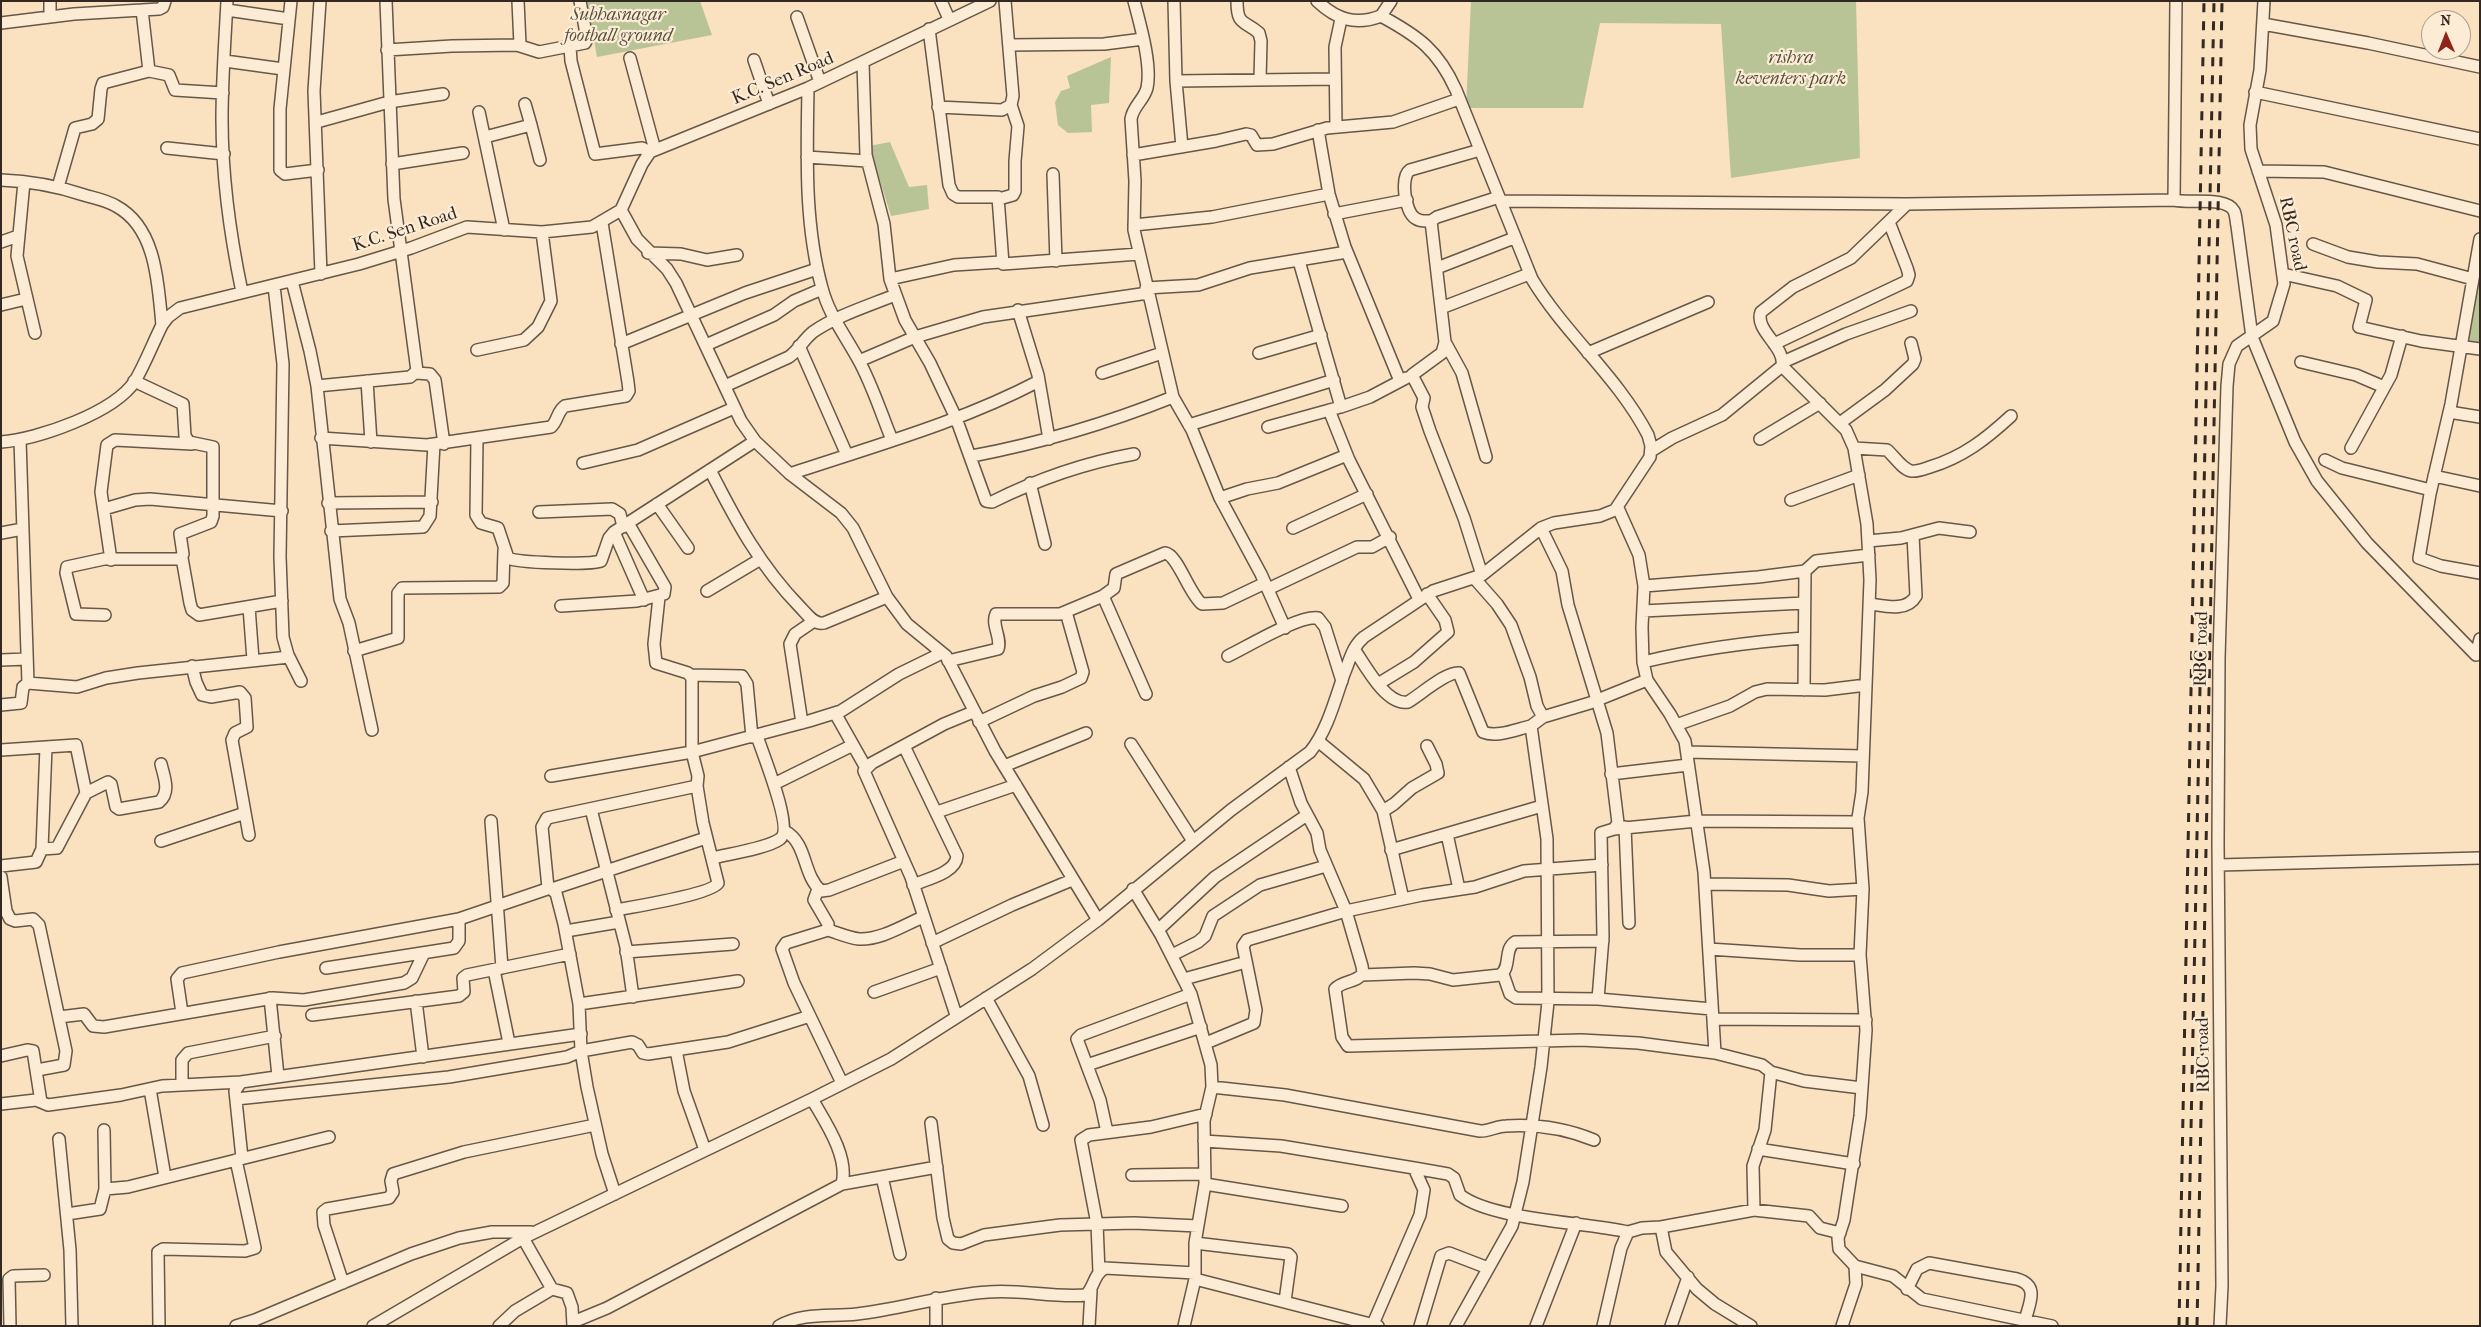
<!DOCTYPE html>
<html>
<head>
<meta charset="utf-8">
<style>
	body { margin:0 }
	#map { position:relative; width:2481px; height:1327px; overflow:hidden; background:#fae1bf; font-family:"IM FELL French Canon",serif }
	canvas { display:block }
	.frame { position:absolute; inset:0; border:2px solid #342921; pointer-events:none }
	.north { position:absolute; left:2421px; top:10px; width:50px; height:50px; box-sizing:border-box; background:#fcecd5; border:1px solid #ac9e8d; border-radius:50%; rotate:359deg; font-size:14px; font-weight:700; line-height:20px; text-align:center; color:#342921 }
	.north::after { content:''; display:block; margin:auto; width:18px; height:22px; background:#8f2418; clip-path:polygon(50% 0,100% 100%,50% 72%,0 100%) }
</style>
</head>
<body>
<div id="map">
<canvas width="2481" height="1327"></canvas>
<div class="frame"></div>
<div class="north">N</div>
</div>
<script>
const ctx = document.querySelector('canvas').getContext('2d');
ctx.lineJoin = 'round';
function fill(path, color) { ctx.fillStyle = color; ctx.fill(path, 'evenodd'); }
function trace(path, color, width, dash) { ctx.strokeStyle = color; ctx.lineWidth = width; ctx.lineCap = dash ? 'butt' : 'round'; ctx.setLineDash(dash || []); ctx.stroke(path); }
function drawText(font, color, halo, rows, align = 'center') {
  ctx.font = font + ' "IM FELL French Canon",serif'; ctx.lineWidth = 4.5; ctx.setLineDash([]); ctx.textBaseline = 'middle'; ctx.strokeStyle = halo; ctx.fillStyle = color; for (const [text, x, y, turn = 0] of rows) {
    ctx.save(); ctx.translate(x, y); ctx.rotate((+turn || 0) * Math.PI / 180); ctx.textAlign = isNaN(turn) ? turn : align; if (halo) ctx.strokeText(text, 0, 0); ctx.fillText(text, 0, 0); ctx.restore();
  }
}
const green = new Path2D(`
	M 587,1 L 700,1 L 712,35 L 597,57 Z
	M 1471,1 L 1856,1 L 1860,158 L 1731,178 L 1721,24 L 1600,23 L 1583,108 L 1466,108 Z
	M 1111,57 L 1109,103 L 1091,105 L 1092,132 L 1068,133 L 1058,125 L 1055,102 L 1061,91 L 1070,88 L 1067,76 Z
	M 890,142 L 909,187 L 927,185 L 929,209 L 891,216 L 869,146 Z
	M 2480,239 L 2480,349 L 2462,346 Z`);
const minor = new Path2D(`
	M 50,1 L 50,16
	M 227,1 C 225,40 222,80 222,119 C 222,177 230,235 242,292
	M 291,1 L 280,109 L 280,170 L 285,174 L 318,170
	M 320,1 L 314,91 L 321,274
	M 518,1 L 520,45
	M 941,1 L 949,19
	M 1134,1 C 1140,24 1152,65 1147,88 C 1144,100 1133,106 1131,119 L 1135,181 L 1134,230 L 1173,397 L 1192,430 L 1220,498 L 1261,574 L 1285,628
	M 1174,1 L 1176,81 L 1182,147
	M 1237,1 C 1237,26 1244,20 1259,33 L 1261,41 L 1260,79
	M 1317,1 C 1336,19 1355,26 1381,16 L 1391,1
	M 142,10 L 149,71 L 169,75 L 175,90 L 223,93
	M 227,10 L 289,19
	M 797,17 L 820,82
	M 1,23 L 74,14 L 159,9 L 163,7 L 165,1
	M 2263,24 L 2368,43 L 2480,67
	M 929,29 L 949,185 L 953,194 L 958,197 L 998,197 L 1003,264 L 1139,254
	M 1009,45 L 1104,44 L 1143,39
	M 570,47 L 571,61 L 595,154 L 642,148 L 650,152
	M 387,50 L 452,46 L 517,45 L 539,52 L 585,43 L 587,39 L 580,1
	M 630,58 L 655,150
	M 754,60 L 769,104
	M 225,61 L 283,69
	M 863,63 L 866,155 L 884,224 L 890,279 L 905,320 L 930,363 L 956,418 L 986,501 L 992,502 C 1038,479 1084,463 1134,454
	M 1176,81 L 1335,79
	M 808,88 C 807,154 804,223 822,288 C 829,315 845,335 858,359 C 872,384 881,413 892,440
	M 2255,92 L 2480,139
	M 525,104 L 531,125
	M 938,107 L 1002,110 L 1011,105 L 1013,96 L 1005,1
	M 479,112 L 504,230
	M 317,122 L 389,102 L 443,94
	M 1336,127 L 1335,47 L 1341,19
	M 1318,130 L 1329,194 L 1345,247 L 1400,381
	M 485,137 L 531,125 L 540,160
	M 167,148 L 224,154
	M 1133,155 L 1216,141 L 1246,134 L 1251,135 L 1257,145 L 1273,144 L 1327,128 L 1393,122 L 1459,99
	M 807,157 L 867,161
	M 392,164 L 463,153
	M 2258,171 L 2324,172 L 2480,211
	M 1053,174 L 1056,261
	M 1,180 C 29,181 57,186 84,195 C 94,198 106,200 116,206 C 157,228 158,285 162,325
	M 24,182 L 17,256 L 35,333
	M 58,187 L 75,128 L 92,124 L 98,119 L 101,89 L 103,83 L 149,71
	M 999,199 L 1013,195 L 1015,191 L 1015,161 L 1018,126 L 1011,105
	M 2174,200 L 2176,1
	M 1501,201 L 1907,204 L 2174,200 C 2189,204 2226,196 2234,211 C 2236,215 2236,222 2237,226 L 2252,337 L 2295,442 L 2317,481 L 2367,543 L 2476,655 L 2480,639
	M 621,210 L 637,239 L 667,269 L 676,283 L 741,421 L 755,441 L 790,474 L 841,513 L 853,528 L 887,597 L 907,624 L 946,656 L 995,751 L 1098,920
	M 1334,214 L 1407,200
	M 1431,221 C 1426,221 1420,222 1415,218 C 1405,212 1400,177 1410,170 L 1480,150
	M 1134,225 L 1212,217 L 1329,194
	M 2480,239 L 2451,404 L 2430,494 L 2419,558 L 2441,566 L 2480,573
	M 1,242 L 18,236
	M 2313,244 L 2348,257 L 2378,262 L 2417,264 L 2473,279
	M 648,253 L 681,254 L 707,260 L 737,255
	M 1299,261 L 1341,407 L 1370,397 L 1406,378
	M 1437,268 L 1514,238
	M 2283,274 L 2337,286 L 2366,300 L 2359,327 L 2421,341 L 2480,349
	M 890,279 L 954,265 L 1001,262
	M 292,281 L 310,351 L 317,386 L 340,599 L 349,623 L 372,730
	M 274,286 L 283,364 L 280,557 L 283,637 L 288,655 L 301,681
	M 1146,288 L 1198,285 L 1250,268 L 1347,252
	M 1,305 L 26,299
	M 1441,308 L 1529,274
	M 1018,310 L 1038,375 L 1049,439
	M 1445,342 L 1462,373 L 1486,457
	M 621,344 L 745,293 L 817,269
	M 1774,344 L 1907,281 L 1909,275 L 1907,268 L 1889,222
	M 706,345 L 774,315 L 794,301 L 822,289
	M 799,346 L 847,455
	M 477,350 L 524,340 L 538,327 L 551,301 L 542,232
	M 1259,353 L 1321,335
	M 1588,353 L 1708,302
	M 859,361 L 915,337 L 983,317 L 1148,293
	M 1783,362 L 1846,334 L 1911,311
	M 2301,362 L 2356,375 L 2384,387
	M 1782,366 L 1846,430 L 1854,448 L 1867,524 L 1870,580 L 1862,792 L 1858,818 L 1863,889 L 1860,955 L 1866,1030 L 1860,1116 L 1844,1220 L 1838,1238 L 1839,1249 L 1855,1266 L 1856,1284 L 1842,1326
	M 416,373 L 430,374 L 435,380 L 444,444
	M 1102,373 L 1162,353
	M 367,381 L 371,442
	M 317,386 L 410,377 L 417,371 L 394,199 L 386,1
	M 725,386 L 789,357 C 799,350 803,340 813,332 C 836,316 868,306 895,295
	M 1329,410 L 1349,460 L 1419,599
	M 2449,412 L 2480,417
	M 1840,423 L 1885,390 L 1913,364 L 1915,359 L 1911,343
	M 1189,425 L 1334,380
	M 1268,427 L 1337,408
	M 321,438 L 427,445 L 551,427 C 558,421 557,411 565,406 L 626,396 L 629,391 L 628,382 L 602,223
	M 477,439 L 476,515 L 481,523 L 498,528 L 508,558 C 518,563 589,565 601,561 L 609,538 L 614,532 L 755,441
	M 1760,439 L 1820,403
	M 20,440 L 28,683
	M 1,442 C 38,439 114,413 135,381 C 145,364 153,343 162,325 L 168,317 L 180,308 L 359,264 L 411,248 L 467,227 L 542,232 L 592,227 L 621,210 L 642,164 L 650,152 L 808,88 L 990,1
	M 1854,448 L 1887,450 C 1894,456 1902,469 1911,471 C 1916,472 1924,469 1930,467 C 1963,457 1986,439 2011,416
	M 2351,448 L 2391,375 L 2402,336
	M 1651,451 L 1672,438 L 1722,415 L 1782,366 C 1786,347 1754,330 1761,312 L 1793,287 L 1851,258 L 1907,204
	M 972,456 C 1041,443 1108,423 1173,397
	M 2325,460 L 2342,468 L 2431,490
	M 583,463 L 638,450 L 734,408
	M 710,470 C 736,521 760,566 800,607 C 807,614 814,625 824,623 L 887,597
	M 790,474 C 874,446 961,422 1039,381
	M 2434,476 L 2480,486
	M 1030,483 L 1045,544
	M 1220,498 L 1247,489 L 1278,483 L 1347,455
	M 1791,500 L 1859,475
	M 328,503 L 432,502
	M 657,504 L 688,548
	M 104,509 L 135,500 L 150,499 L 282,511
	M 539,512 L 612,509 L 620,514 L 623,527
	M 1293,528 L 1367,494
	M 1541,528 L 1562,571 L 1568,605 L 1607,733 L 1618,823 L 1614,829 L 1601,833 L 1603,937 L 1598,999
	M 331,531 L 423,527 L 430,516 L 434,444
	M 614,532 L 644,600
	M 1,533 L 23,529
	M 1868,541 L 1901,538 L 1939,528 L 1970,532
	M 182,558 L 190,603 L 192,610 L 199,615 L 282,601
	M 111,560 L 101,492 L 107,445 L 115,440 L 192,444
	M 1482,575 L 1464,518 L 1430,431 L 1422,407 L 1424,398 L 1412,375 L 1442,353 L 1445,342 L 1431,221 L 1437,217 L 1499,197
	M 1475,579 L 1497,604 L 1511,625 L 1530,677 L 1537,706 L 1543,717
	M 1644,586 L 1758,577 L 1805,571
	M 1268,589 L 1357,547 L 1372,547 L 1390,537
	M 707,591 L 759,560
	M 1103,596 L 1114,588 L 1116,574 L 1165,553 C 1178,555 1189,594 1202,604 L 1223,603 L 1265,583
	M 1870,604 C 1885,606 1907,612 1916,596 L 1913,535
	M 561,606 L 637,601 L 664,594 L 665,587 L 628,523
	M 249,607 L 253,660
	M 1643,611 L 1804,603
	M 105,615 L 76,614 L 66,573 L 67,567 L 104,559 L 180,559 L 183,554 L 180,534 L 211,522 L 213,516 L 213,447 L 189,442 L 185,436 L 183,404 L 134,381
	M 1354,649 C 1365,665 1386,706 1408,702 C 1420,695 1447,671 1459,673 L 1483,732 C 1497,738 1517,729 1531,726
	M 354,651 L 398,638 L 398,593 L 402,588 L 499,587 L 503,583 L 504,550
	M 1228,656 C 1247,647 1299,615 1318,618 L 1325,627 L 1342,681
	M 1,660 L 27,659
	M 948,661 L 998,649 C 1002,638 991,625 996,614 L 1060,614 L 1103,596 L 1146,694
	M 1643,662 C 1697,649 1749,642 1804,638
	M 192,666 L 196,682 L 202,695 L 211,697 L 240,692 L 245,698 L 247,727 L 235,733 L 232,740 L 249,835
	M 690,675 L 742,676 L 747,684 L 752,737
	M 1647,680 L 1670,714 L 1685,741 L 1704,872 L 1715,1053 L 1762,1065 L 1771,1072 L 1765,1130 L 1753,1166 L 1754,1210
	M 1378,684 L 1414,662 L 1448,632 L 1445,620 L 1427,594
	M 1804,690 L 1805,571 L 1816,561 L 1869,555
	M 1,705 L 21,703 L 23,687 L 28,683 L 77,687 L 106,678 L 138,673 L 289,657
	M 835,713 L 866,768
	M 979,722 L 1034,696 L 1062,687 L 1081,678 L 1083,672 L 1066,612
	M 802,723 L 790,644 L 795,634 L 814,621
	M 1676,725 L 1730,706 L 1755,692 L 1767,689 L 1825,690 L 1866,685
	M 1318,741 L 1364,779 L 1383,811
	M 1131,744 L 1193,841
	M 904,746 L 957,856 C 956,873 927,879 913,885
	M 1,750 L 76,745 L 86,793 L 57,848 L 42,849 L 36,862 L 1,866
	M 1687,752 L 1863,756
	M 1004,766 L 1086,733
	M 1289,767 L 1301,803 L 1317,833 L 1320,850 L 1346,911 L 1362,966 L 1363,973 C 1357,983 1343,980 1335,989 L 1342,1037 L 1348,1046 L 1581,1040 L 1638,1043 L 1715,1053
	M 1611,774 L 1688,765
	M 551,776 L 692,752 L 809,721 L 841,711 L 899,674 L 942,653
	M 774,784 L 853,745
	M 86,793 L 108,782 L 111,784 L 116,807 L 119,809 L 159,802 C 171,792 164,777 161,764
	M 591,809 L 626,947 L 633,997
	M 937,812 L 1016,785
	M 491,821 L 502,968
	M 1625,827 L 1629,923
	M 1614,829 L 1697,821 L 1858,822
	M 785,831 C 808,844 802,874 821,891 L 829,890 L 904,861
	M 1447,834 L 1459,889
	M 161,841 L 245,813
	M 42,849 L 46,747
	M 1391,850 L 1542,806
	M 713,858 C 729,854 768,848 780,839 C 794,829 762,752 757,736
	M 2219,865 L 2480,858
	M 1,877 L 6,911 L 10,919 L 15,921 L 33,919 L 39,925 L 66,1051 L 64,1065 L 37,1070
	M 1705,884 L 1788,885 L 1829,891 L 1863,889
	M 548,888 L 542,827 L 547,818 L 697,786
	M 552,889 L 706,838
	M 818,889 L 814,900 L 828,924 L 828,930 L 786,943 L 782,949 L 794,983 L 842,1083
	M 1133,889 L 1161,935 L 1191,994 L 1211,1065 L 1212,1087 L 1204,1121 L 1205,1184 L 1195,1243 L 1195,1279 L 1378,1326
	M 1403,899 L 1383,811 L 1394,804 L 1412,788 L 1438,773 L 1436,764 L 1427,746
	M 616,910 C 632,907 712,894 718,883 L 703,823 L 697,786 L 698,776 L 692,752 L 692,678 L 688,673 L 656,663 L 654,644 L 659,597
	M 828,930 C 838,933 849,938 859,939 C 881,940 904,925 923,917
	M 1158,930 L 1215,877 L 1307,815
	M 566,931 L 619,922
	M 932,943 L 1012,905 L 1072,880
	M 1709,949 L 1800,955 L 1860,955
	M 626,952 L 733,944
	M 1172,955 L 1198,942 L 1205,936 L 1213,916 L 1260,885 L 1326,866
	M 326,968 L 454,948 L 459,941 L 459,919
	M 494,970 L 509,1043
	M 1503,974 L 1510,994 L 1516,998 L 1598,999 L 1712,1009
	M 1362,975 L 1414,973 L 1430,974 L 1453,980 L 1500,975 C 1512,967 1503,950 1515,942 L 1603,941
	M 1184,979 L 1246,962
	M 874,992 L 941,968
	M 270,998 L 278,1076
	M 986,998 L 1029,1076 L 1043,1125
	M 416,1001 L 423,1057
	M 579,1004 L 738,981
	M 182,1013 L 177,979 L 182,973 L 279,952 L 459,919 L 550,888 L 556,893 L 564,924 L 579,1004 L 581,1051 L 587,1087 L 602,1154 L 615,1194
	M 312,1015 L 459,996 L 464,992 L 463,978 L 467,975 L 570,954
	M 956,1015 L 911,877 L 864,771 L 872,763 L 944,724 L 973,712
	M 59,1017 L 84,1014 L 93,1026 L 104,1027 L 273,998 L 304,1000 L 404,983 L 412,978 L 424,953
	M 1713,1019 L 1866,1020
	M 1206,1043 L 1254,1023 L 1256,1010 L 1243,946 L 1247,940 L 1346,911 L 1422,895 L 1475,887 L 1524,871 L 1602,865
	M 676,1050 L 684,1091 L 705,1150
	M 1,1056 L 27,1050 L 33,1051 L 41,1102
	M 1087,1065 L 1201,1027
	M 1771,1072 L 1804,1081 L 1862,1088
	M 182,1084 L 182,1060 L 188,1053 L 275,1036
	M 1212,1087 L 1285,1095 L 1480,1131 C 1490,1131 1497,1126 1506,1126 C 1536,1124 1567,1129 1594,1140
	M 150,1089 L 165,1177
	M 236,1099 L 449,1077 L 567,1057 L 581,1051 L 632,1042 L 638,1045 L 643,1053 L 648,1054 L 728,1042 L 810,1016
	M 1,1104 L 36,1100 L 48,1105 L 121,1095 L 162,1086 L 241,1082
	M 931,1123 L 943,1218 L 948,1239 L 953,1243 L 961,1244 L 984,1235 L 1060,1225 L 1134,1223 L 1198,1226
	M 104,1130 L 105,1189
	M 1107,1132 L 1100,1100 L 1077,1039 L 1081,1035 L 1191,994
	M 59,1139 L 70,1250 L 72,1326
	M 1204,1141 L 1281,1146 L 1414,1168 L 1424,1190 L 1420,1215 L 1373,1324
	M 1758,1149 L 1854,1164
	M 242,1158 L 235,1091 L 241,1082 L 581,1034
	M 1414,1168 L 1448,1174 L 1454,1178 L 1460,1195 C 1492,1220 1585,1222 1628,1232
	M 1132,1175 L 1205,1174
	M 882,1177 L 900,1254
	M 842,1184 L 937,1167
	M 1205,1184 L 1342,1206
	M 67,1214 L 100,1209 L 105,1189 L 128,1187 L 329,1137
	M 1661,1227 L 1754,1210 L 1809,1216 L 1820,1228 L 1840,1233
	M 523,1238 L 552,1289 L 567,1293 L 572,1307 L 573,1326
	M 1195,1243 L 1288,1254 L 1291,1257 L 1285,1301
	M 1855,1266 L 1893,1276 L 1922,1299 L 2052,1326
	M 1099,1272 L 1097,1224 L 1081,1140 L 1089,1135 L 1151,1127 L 1206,1114
	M 343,1283 L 324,1225 L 323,1212 L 327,1209 L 389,1198 L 393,1192 L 391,1181 L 393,1174 L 464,1152 L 595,1125
	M 1907,1289 L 1917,1269 L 1929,1263 L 2017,1279 C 2040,1286 2029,1303 2025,1321
	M 936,1298 L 936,1326
	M 573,1322 L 607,1308 L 842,1184 C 849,1156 825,1122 812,1099
	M 10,1326 L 9,1279 L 13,1276 L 44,1275
	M 159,1326 L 158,1252 L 163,1249 L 245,1251 L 255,1248 L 236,1160
	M 236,1326 L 255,1320 L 411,1254 L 459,1238 L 492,1232 L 531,1232
	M 373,1326 L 523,1238 L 812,1099 L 891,1059 L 1032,969 L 1098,920 L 1231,810 L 1310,752 C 1327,731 1335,700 1344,674 C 1350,660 1352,647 1364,637 L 1433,591 L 1482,575 L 1541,528 L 1554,523 L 1600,516 L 1615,510 L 1650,457 L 1651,446 L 1648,435 C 1618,377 1565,334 1532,279 L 1456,90 C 1438,50 1418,36 1381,16
	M 499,1326 L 515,1311 L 552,1289
	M 779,1326 C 803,1312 830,1317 857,1314 C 901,1309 943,1295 988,1292 C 1021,1289 1053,1298 1086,1295 C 1095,1286 1093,1275 1105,1268 L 1195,1273
	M 1089,1326 L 1091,1291
	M 1184,1326 L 1195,1279
	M 1420,1326 L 1441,1256 L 1449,1253 L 1488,1268
	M 1456,1326 L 1512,1226 L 1523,1182 L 1541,1067 L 1548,1002 L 1547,839 L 1531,726 L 1543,717 L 1590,703 L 1647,680 L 1643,662 L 1642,627 L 1644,586 L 1639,555 L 1618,508
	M 1536,1326 L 1576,1223
	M 1603,1326 L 1621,1248 L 1628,1232 L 1642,1228 L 1661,1227 L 1666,1252 L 1697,1289 L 1715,1304 L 1751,1326
	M 1671,1326 L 1688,1277
	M 2220,1326 L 2222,1286 L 2218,844 L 2219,658 L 2227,386 L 2229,364 L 2237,346 L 2273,321 L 2284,284 L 2276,225 L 2251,149 L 2250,125 L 2260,70 L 2264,1`);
const rail = new Path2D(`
	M 2179,1326 L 2204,1
	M 2187,1326 L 2214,1
	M 2197,1326 L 2222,1`);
const parkNames = [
	["Subhasnagar",618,16],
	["football ground",618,37],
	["rishra",1791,59],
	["keventers park",1791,80]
];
const streetNames = [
	["K.C. Sen Road",783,79,-23],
	["K.C. Sen Road",405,230,-18],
	["RBC road",2292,234,78],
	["RBC road",2202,649,-89],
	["RBC road",2204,1055,-91]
];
fill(green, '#b9c496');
trace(minor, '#665748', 14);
trace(minor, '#fcecd5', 11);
trace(rail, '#342921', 3, [9, 9]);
drawText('italic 18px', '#55503e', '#fcecd5', parkNames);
drawText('18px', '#342921', '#fcecd5', streetNames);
</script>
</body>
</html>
